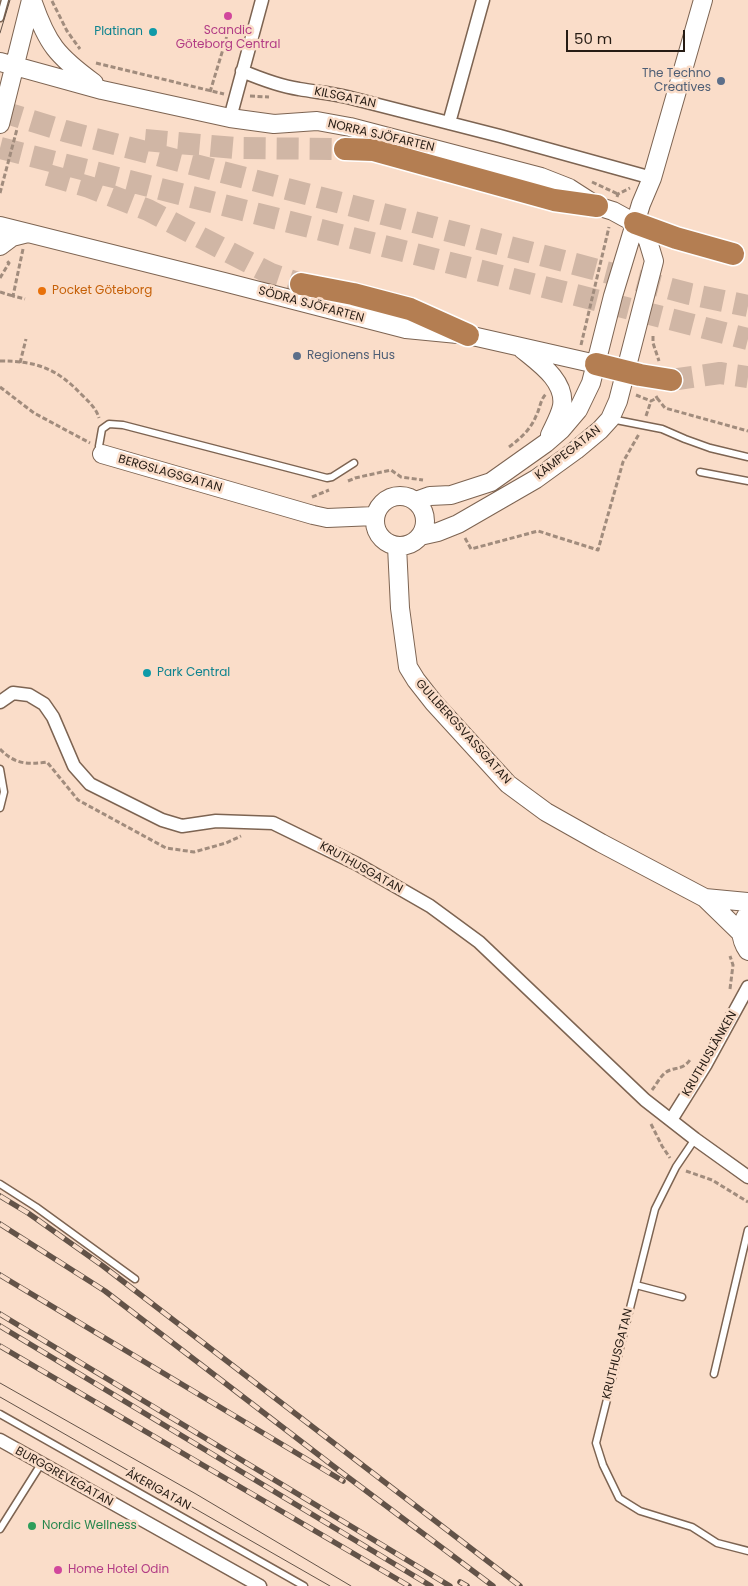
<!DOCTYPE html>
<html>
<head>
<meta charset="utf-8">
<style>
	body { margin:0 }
	#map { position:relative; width:748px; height:1586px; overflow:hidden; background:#faddc9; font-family:Poppins,sans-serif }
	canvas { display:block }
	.scale { position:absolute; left:566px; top:30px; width:119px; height:22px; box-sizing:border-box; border:2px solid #261c14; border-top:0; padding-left:6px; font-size:15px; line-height:18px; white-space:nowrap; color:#261c14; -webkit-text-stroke:4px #faddc9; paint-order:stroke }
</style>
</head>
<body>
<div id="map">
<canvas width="748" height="1586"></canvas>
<div class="scale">50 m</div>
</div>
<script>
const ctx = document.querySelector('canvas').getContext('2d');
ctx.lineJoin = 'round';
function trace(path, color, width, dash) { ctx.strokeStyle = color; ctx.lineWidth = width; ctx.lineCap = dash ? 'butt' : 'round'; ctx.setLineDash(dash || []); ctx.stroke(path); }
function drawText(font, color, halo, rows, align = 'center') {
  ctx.font = font + ' Poppins,sans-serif'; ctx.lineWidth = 5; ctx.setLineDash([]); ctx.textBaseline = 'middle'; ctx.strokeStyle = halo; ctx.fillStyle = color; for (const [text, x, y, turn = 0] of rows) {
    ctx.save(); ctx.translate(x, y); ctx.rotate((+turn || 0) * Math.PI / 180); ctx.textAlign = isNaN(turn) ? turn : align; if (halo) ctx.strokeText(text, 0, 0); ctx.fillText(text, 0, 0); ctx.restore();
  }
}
const highwayTunnel = new Path2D(`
	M 0,111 L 65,131 L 690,294 L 748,306
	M 145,140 L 235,148 L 345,149
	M 0,148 L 748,339
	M 48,175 L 89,187 L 148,210 L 271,274 L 301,284
	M 671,380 L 720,373 L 748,377`);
const path = new Path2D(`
	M 52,1 L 67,31 L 80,49
	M 96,63 L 224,94
	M 210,92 L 227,36
	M 250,96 L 269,97
	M 592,182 L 618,194
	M 0,193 L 17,129
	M 617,197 L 618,194 L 630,188
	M 23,249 L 13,296 L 25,299
	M 0,278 L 9,263 L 7,261
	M 0,292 L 13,296
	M 653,336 L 653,343 L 659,361
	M 581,345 L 609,227
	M 0,361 C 36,361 56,368 81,394 C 89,402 96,408 99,418
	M 20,363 L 26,339
	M 0,387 L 34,413 L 90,443
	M 636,395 L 651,401 L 657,398 L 656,396
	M 657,398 L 665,408 L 748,431
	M 646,416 L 651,401
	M 509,447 C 520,439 531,429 536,416 C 540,409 540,400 546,394
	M 348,481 L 355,478 L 391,470 L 401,477 L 423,480
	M 312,497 L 329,490
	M 465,538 L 471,549 L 538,531 L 598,550 L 623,462 L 639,434
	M 0,749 C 14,764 28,765 47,762 L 78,800 L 166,848 L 194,852 L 226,843 L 241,836
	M 730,989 L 733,965 L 730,956
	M 652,1090 C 656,1085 660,1077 665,1073 C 674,1066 682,1071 690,1060
	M 651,1124 L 662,1146 L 670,1158
	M 686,1171 L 712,1180 L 748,1202`);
const lane = new Path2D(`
	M 0,18 L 5,0
	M 611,419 L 662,429 L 685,439 L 710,448 L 748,457
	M 101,453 L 99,446 L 102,429 L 109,424 L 123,425 L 327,478 L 332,477 L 354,463
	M 700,472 L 748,481
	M 0,769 L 4,792 L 0,808
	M 695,1139 L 676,1167 L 655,1209 L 596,1443 L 603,1465 L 619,1498 L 640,1511 L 692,1527 L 717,1543 L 748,1551
	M 0,1184 L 36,1207 L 135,1279
	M 636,1285 L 682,1297
	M 714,1374 L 748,1230
	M 0,1414 L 304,1586
	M 0,1529 L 41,1464`);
const street = new Path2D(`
	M 242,71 C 261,79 279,86 299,89 C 315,92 331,93 347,97 L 500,136 L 652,178
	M 230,118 L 262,0
	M 449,123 L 483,0
	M 0,702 L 13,693 L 29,695 L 44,704 L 53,717 L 74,766 L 90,784 L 162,820 L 182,826 L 216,821 L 273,823 L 357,864 L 430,906 L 479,942 L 645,1100 L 695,1139 L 748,1177
	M 671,1120 L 706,1064 L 748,987
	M 0,1440 L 260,1586`);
const secondary = new Path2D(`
	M 32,0 C 47,44 57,56 94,83
	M 0,62 L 102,90 L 230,118 L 274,124 L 317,121 L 350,127 L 541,177 L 569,188 L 597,206 L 613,211 L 635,223 L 644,233 L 648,241 L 654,261 L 618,401 L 610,419 L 600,430 L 576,450 L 536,479 L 458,524 L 438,532 L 420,536
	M 0,124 L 31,0
	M 0,226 L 224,282 L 406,329 L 468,335 L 596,364
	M 0,246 L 12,237 L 28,233
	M 522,349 C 539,363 566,381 562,406 C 560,416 554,426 550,435
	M 102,454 L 313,515 L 327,518 L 375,516
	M375 521a25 25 0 1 1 50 0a25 25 0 1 1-50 0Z
	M 416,501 L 430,496 L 451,495 L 491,482 L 546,443 L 561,430 L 578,410 L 591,383 L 613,296 L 641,204 L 652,178 L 703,0
	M 397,546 L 400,608 L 408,667 L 416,680 L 434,703 L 508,784 L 546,812 L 601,843 L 705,898 L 741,933
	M 705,898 L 748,902
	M 748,913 C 740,925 739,938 748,951`);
const highway = new Path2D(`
	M 345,149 L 373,150 L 554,200 L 597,206
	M 635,223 L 676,238 L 733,254
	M 301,284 L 353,294 L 410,309 L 468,335
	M 596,364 L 640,375 L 671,380`);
const tram = new Path2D(`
	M 0,33 L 10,0
	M 0,1383 L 196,1494 L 351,1586
	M 0,1397 L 330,1586`);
const rail = new Path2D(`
	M 0,1196 L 28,1213 L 103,1266 L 520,1586
	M 0,1224 L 105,1291 L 341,1472 L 493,1586
	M 0,1275 L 343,1481
	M 0,1314 L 450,1586
	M 0,1326 L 431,1586
	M 0,1346 L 409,1586
	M 460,1582 L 467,1586`);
const markers = [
	[228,16,5,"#d1479c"],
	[153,32,5,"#0f9aa8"],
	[721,81,5,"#5c6f8a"],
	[42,291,5,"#e8710a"],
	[297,356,5,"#5c6f8a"],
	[147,673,5,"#0f9aa8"],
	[32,1526,5,"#2e9e5b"],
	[58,1570,5,"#d1479c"]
];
const hotelNames = [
	["Scandic",228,31],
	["Göteborg Central",228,45],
	["Home Hotel Odin",68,1570,"left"]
];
const cultureNames = [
	["Platinan",143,32],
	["Park Central",157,673,"left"]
];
const serviceNames = [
	["The Techno",711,74],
	["Creatives",711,88],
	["Regionens Hus",307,356,"left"]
];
const streetNames = [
	["KILSGATAN",345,98,12],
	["NORRA SJÖFARTEN",381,136,13],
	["SÖDRA SJÖFARTEN",311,305,15],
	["KÄMPEGATAN",568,453,-38],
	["BERGSLAGSGATAN",170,474,16],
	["GULLBERGSVASSGATAN",463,732,48],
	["KRUTHUSGATAN",361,868,29],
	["KRUTHUSLÄNKEN",710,1054,-60],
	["KRUTHUSGATAN",618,1354,-76],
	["BURGGREVEGATAN",64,1477,29],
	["ÅKERIGATAN",158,1490,29]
];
const foodNames = [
	["Pocket Göteborg",52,291]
];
const leisureNames = [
	["Nordic Wellness",42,1526]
];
trace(highwayTunnel, '#d0b6a5', 22, [22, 11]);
trace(lane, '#7d6452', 9);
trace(street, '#7d6452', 15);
trace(secondary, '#7d6452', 20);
trace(highway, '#fff', 25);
trace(path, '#a18c7d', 3, [5, 2.5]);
trace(lane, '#fff', 6);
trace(street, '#fff', 12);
trace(secondary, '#fff', 18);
trace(highway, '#b47e52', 22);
trace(tram, '#635348', 1);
trace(rail, '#635348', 5.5);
trace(rail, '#faddc9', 4, [11]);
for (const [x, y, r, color] of markers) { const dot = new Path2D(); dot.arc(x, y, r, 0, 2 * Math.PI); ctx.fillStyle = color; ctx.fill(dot); trace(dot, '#faddc9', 2); }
drawText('12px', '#b23c85', '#faddc9', hotelNames);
drawText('12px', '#0d838f', '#faddc9', cultureNames, 'right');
drawText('12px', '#4e5e75', '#faddc9', serviceNames, 'right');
drawText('12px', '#261c14', '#faddc9', streetNames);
drawText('12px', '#c56008', '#faddc9', foodNames, 'left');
drawText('12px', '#27864d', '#faddc9', leisureNames, 'left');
</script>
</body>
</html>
